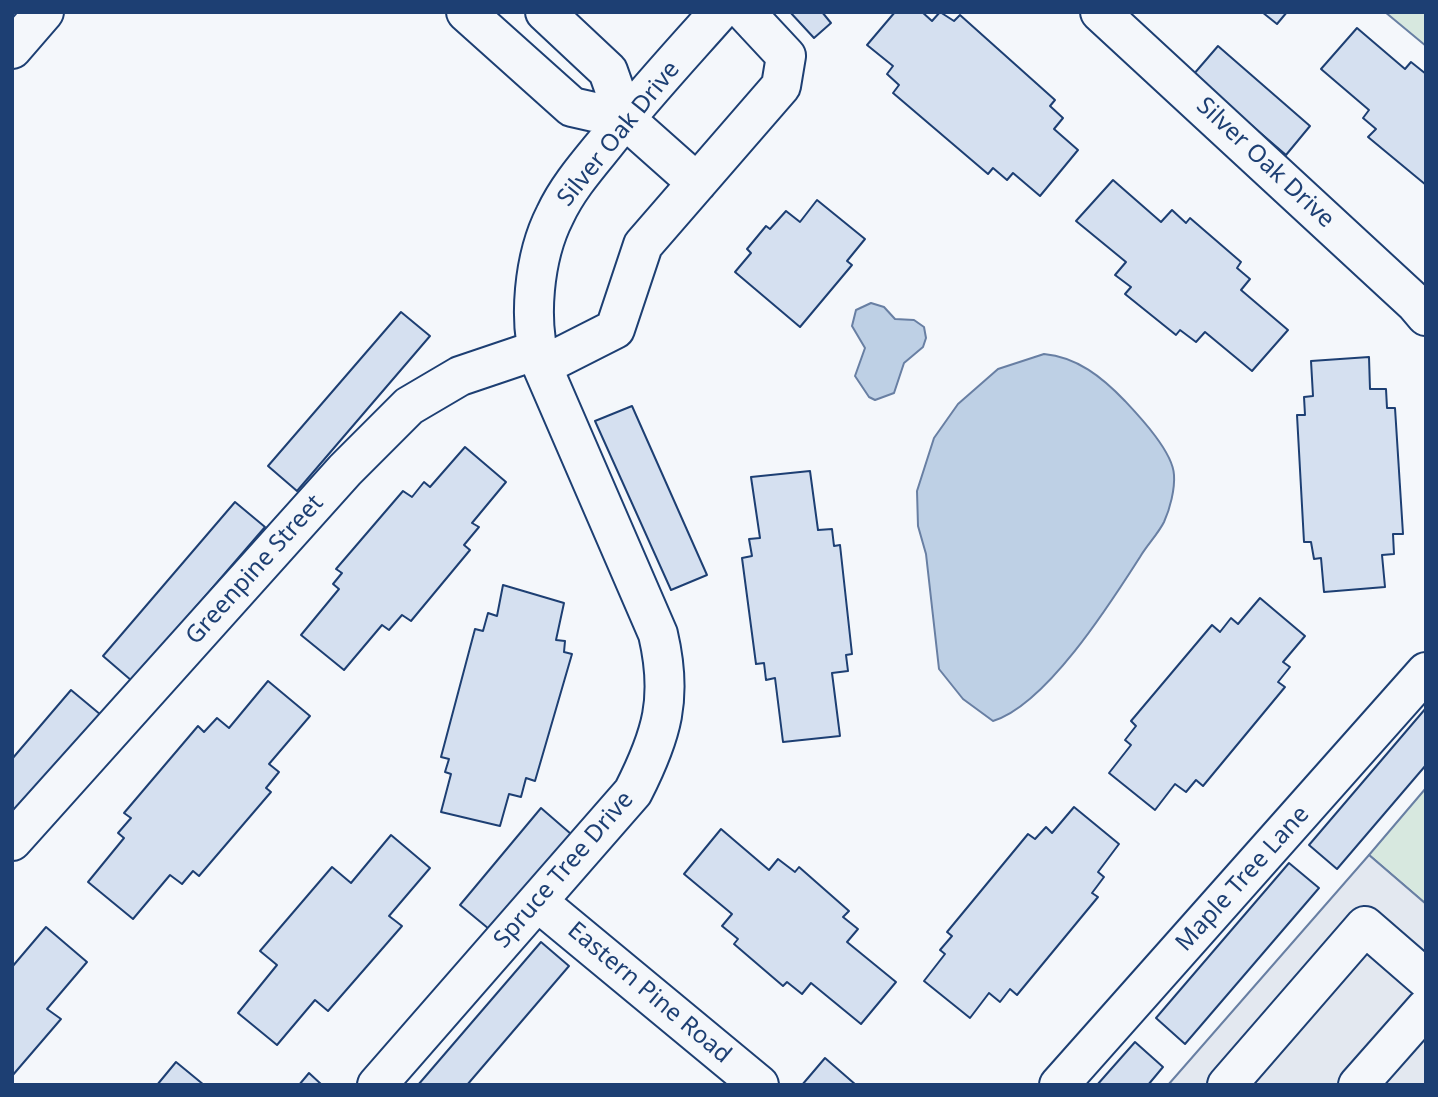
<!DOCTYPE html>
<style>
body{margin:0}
#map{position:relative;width:1438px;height:1097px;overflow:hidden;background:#f4f7fb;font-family:"Noto Sans",sans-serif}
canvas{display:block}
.frame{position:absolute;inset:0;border:14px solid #1d3f73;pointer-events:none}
</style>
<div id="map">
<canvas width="1438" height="1097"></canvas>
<div class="frame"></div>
</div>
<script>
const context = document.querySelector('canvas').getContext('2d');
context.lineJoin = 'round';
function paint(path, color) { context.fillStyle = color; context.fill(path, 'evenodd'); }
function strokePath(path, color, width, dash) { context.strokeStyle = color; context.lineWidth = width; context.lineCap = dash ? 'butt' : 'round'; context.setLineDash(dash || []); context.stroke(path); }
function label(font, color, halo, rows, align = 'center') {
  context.font = font + ' "Noto Sans",sans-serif'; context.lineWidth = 5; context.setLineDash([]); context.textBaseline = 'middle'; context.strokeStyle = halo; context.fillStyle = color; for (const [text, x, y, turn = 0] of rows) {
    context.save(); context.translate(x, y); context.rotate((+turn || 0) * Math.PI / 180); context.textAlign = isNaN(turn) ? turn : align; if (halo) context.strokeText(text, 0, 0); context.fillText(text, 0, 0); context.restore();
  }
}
const green = new Path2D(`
 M1385 12H1426V46Z
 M1426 788V904L1369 855Z`);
paint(green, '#d7e8df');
strokePath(green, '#687fa3', 2);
const parking = new Path2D(`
 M1369 855 1426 904V1085H1168Z`);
paint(parking, '#e3e8f0');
strokePath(parking, '#687fa3', 2);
const water = new Path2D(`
 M871 303 884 307 895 319 914 320 924 327 926 338 923 347 904 363 894 393 875 400 869 397 855 376 865 348 852 326 856 310Z
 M1044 354C1077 357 1102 377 1125 401 1140 417 1173 452 1174 475 1175 489 1170 509 1164 522 1158 534 1147 545 1140 557 1110 604 1046 705 993 721L963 699 939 669 926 554 918 526 917 491 934 438 958 404 998 369Z`);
paint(water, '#bed0e5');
strokePath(water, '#687fa3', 2);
const building = new Path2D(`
 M790 12H822L831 23 814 38Z
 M895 12H922L932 21 940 12 954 21 960 15 1055 100 1050 106 1063 118 1054 129 1078 150 1040 196 1013 173 1007 180 993 168 988 174 893 93 899 85 887 74 893 66 867 45Z
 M1262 12H1287L1277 24Z
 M1357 28 1405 69 1411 62 1426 74V185L1368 137 1376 129 1363 118 1369 110 1321 69Z
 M1218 46 1310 126 1286 155 1193 75Z
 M1113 180 1161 222 1172 210 1186 223 1190 218 1241 262 1237 268 1250 279 1241 290 1288 330 1252 371 1205 332 1196 342 1180 330 1176 335 1125 294 1131 287 1115 275 1126 262 1076 221Z
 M817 200 865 239 847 261 852 265 800 327 735 272 751 253 747 249 766 226 770 229 786 211 800 222Z
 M401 312 430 336 297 491 268 466Z
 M1369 357 1370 389H1386L1387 408H1395L1403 534H1393L1394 554 1382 555 1385 587 1324 592 1321 558 1314 559 1311 542H1304L1297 415H1305L1304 397 1313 396 1311 361Z
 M632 406 707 575 671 590 595 421Z
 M465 447 506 482 472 523 479 527 464 545 470 550 411 621 402 615 389 630 382 625 344 670 301 635 339 589 333 584 342 573 336 569 403 491 412 497 424 482 430 487Z
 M810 471 818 530 832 529 834 546 840 545 852 654 846 655 848 671 832 673 840 736 783 742 775 678 766 680 764 663 756 664 742 558 752 556 749 539 760 538 751 477Z
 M235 502 265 527 132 681 103 656Z
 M503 585 564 603 556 640 565 641 564 652 572 654 535 781 526 778 521 797 509 794 500 826 441 812 451 774 445 772 449 759 441 757 475 629 483 631 488 613 497 616Z
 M1260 598 1305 636 1283 662 1290 667 1278 682 1285 687 1203 786 1196 780 1186 792 1175 784 1155 810 1109 773 1131 745 1125 740 1136 726 1131 721 1212 625 1220 632 1231 618 1238 624Z
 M268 681 310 716 269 764 279 772 266 788 271 792 199 876 193 871 182 884 170 875 133 919 88 882 124 838 118 833 131 818 124 813 198 726 204 732 217 718 229 728Z
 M71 690 101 715 12 818V759Z
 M1426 708V765L1337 869 1309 845Z
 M1074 807 1119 844 1098 872 1104 877 1092 893 1098 897 1017 995 1010 989 1000 1002 989 993 970 1018 924 981 945 954 940 950 952 936 947 932 1028 834 1035 839 1046 827 1052 833Z
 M541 808 571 834 489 929 460 905Z
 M721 829 769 870 778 859 795 872 799 867 849 911 843 917 858 929 847 942 896 982 861 1024 811 983 802 994 787 982 783 986 734 944 738 939 722 926 732 914 684 874Z
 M391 835 430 868 389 916 402 926 328 1011 315 1000 277 1045 238 1013 277 965 260 951 332 867 351 883Z
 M1289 863 1319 888 1185 1044 1156 1018Z
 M46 927 87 962 47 1009 61 1019 12 1076V967Z
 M541 942 569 966 467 1085H418Z
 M1135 1042 1163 1067 1148 1085H1097Z
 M825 1058 856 1085H802Z
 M176 1062 204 1085H157Z
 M309 1073 322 1085H299Z`);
paint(building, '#d5e0f0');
strokePath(building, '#1d3f73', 2);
const minor = new Path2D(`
 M466 12 572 107 625 119
 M545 12 608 71 625 119 697 183
 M1100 12 1415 303 1426 316
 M12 49 44 12
 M542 366 615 329 643 245 781 86 786 56 745 12
 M12 841 345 470 409 406 460 376 537 350
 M538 902 759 1085
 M377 1085 633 792C662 735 673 698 658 634L542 366C527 322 534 256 555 215 567 189 586 167 604 145 640 99 680 56 719 12
 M1059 1085 1426 672
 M1227 1085 1365 926 1426 979
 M1358 1085 1426 1008`);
strokePath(minor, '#1d3f73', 42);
strokePath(minor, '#f4f7fb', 38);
label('24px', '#1d3f73', '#f4f7fb', [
 ["Silver Oak Drive",619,134,-51],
 ["Silver Oak Drive",1265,163,43],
 ["Greenpine Street",255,570,-48],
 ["Spruce Tree Drive",564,870,-49],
 ["Maple Tree Lane",1243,879,-48],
 ["Eastern Pine Road",649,993,40]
]);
</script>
